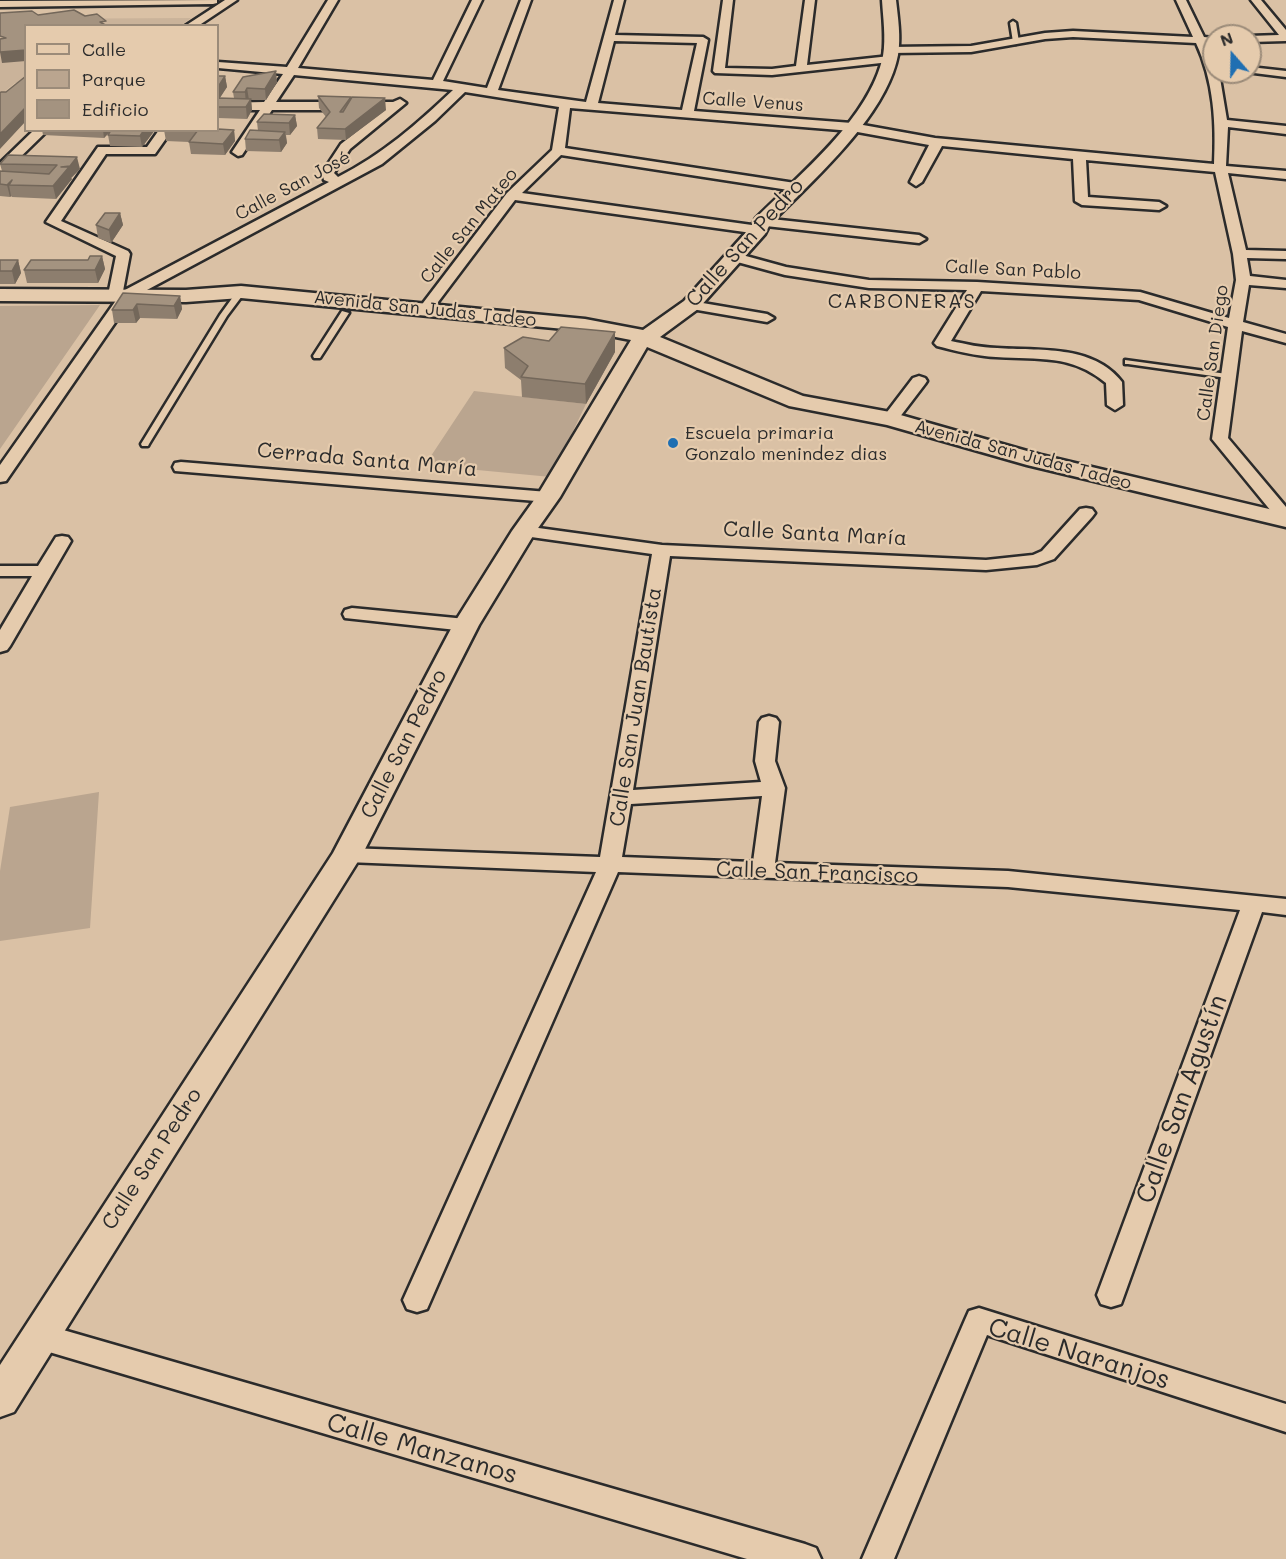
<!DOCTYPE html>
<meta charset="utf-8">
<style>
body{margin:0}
#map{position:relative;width:1286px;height:1559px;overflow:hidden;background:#dac1a5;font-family:Mali,sans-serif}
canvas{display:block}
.legend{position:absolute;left:24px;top:24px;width:195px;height:108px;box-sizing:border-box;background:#e5cbad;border:2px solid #9b8b79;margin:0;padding:8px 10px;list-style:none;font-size:18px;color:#2b2b2b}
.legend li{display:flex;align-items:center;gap:12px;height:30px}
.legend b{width:30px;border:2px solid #9b8b79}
.north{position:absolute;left:1202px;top:24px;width:60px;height:60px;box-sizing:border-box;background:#e5cbad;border:2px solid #9b8b79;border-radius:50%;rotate:340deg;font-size:16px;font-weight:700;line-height:24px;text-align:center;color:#2b2b2b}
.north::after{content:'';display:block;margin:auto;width:21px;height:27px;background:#1f6fb2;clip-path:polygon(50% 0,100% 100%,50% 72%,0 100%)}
</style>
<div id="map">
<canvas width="1286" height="1559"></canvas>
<ul class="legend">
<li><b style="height:8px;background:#e5cbad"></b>Calle</li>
<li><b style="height:16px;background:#baa58f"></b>Parque</li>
<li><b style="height:16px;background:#a49380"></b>Edificio</li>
</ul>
<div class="north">N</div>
</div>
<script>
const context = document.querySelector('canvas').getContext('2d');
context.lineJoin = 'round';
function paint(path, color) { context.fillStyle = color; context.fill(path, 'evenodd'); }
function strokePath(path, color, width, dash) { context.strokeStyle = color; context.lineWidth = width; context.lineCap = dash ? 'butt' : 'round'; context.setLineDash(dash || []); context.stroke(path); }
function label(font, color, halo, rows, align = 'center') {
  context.font = font + ' Mali,sans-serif'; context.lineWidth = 4.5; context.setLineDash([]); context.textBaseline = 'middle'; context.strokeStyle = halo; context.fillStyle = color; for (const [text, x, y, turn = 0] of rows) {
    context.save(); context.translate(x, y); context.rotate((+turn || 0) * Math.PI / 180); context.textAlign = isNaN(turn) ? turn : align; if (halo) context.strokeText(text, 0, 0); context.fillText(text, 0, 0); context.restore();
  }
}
paint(new Path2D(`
 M191 18 180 26H26L25 83H15L0 95V19Z`), '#cab39a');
paint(new Path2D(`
 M100 305 0 449V306Z
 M474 391 586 404 551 477 425 465Z
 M99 792 90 928 0 941V871L10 807Z`), '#baa58f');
const lane = new Path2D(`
 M1013 21 1016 23 1019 42 1016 44 1013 42 1010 23Z
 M238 290 245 292 227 316 149 444 148 446H142L141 444 220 315Z
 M342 311 349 313 320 358H314L313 356Z
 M1125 360 1227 374 1231 376 1227 378 1128 364H1125Z`);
const street = new Path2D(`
 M217 0V3L213 4 0 7V1Z
 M225 0H237L198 26H185Z
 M328 0H338L298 68 433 80 472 0H482L443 81 487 88 521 0H531L498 90 586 102 614 0H624L615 35 703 37 708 40 694 111 852 123 935 138 1214 164C1216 123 1214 82 1196 43L1073 37 1045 39 971 52 890 53 884 50 890 47 971 46 1045 33 1073 31 1193 37 1176 0H1186L1204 37 1214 38V44H1207L1214 58V72H1219L1227 120 1286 126V134L1228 127 1226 166 1286 171V179L1228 173 1246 250 1286 251V259L1247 258 1250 276 1286 280V288L1249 285 1243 322 1286 334V343L1242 331 1228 438 1286 507V523L1280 522 1212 439 1228 327 1139 300 981 291 951 341C966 344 981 348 997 348 1038 351 1093 344 1122 382L1123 405 1115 410 1107 405 1106 383C1071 354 1039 360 996 357 976 356 956 351 937 346L934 343 967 290 869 288 785 275 730 260 728 257 735 253 786 267 869 280 977 282 1140 292 1229 318 1236 280 1233 254 1215 172 1086 160 1088 197 1159 202 1166 206 1159 210 1082 205 1075 201 1073 159 942 146 922 182 916 186 910 182 929 145 852 131 570 108 565 148 795 183 801 187 795 191 561 155 522 193 759 226 766 230 759 234 515 200 432 310 427 311 420 307 507 193 552 150 559 107 465 92 435 121 382 164 132 298 6 481 0 482V465L117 299 110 298 108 295 116 256 46 222 98 147H147L159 130H172L155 154H106L61 221 128 251 130 254 123 291 329 182 324 180 322 173 341 144 384 110H272L242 155 238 156 232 152 260 110H218V103L264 102 283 74 218 68V62L287 67ZM614 41 697 43 682 110 598 103ZM294 75 453 90C417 124 383 154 338 177L334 173 350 149 406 103 400 99 393 102H276Z
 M723 0H733L725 68 772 69 796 66 805 0H815L807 65 890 56 896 59 890 62 772 75 715 73 713 71Z
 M1251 0H1261L1286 30V41L1250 42 1249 36 1279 35Z
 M1250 67 1286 71V77L1246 72H1250Z
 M34 130H48L4 173 0 174V163Z
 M762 218 919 235 926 239 919 243 757 225 755 222Z
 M691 301 767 314 774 318 767 322 686 308 684 305 686 302Z
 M919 376 925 378 927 381 925 384 896 422H884L882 419 884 416 913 378Z
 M181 462 548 492 554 493 557 497 554 501 548 502 175 471 173 467 175 463Z
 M1086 508 1092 509 1095 513 1092 517 1054 559 1037 565 986 570 670 556 633 790 761 782 755 761 759 722 762 718 769 716 776 718 779 722 775 761 785 788 775 863 1008 871 1286 899V915L1262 912 1121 1304 1111 1307 1101 1304 1097 1295 1240 910 1008 887 618 872 427 1309 417 1312 407 1309 403 1300 596 872 347 862 339 860 336 855 339 850 347 848 600 857 652 554 524 536 518 535 515 531 518 527 524 526 662 545 986 560 1033 555 1042 551 1080 509ZM762 796 753 862 622 857 631 804Z
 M62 536 68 537 71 541 10 646 7 650 0 652V630L32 576H0V566H38L56 537Z
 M352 608 466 619 473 621 475 625 473 629 466 631 345 618 343 614 345 610Z
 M979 1308 1286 1404V1432L987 1335 894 1559H862L965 1320 969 1311Z
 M39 1323 805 1544 816 1548 821 1559H747L39 1349 29 1345 25 1336 29 1327Z`);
const secondary = new Path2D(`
 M882 0H896C898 18 901 37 898 55 886 117 813 180 770 224L765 234 698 309 660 337 803 396 890 412 1041 455 1286 513V527L1027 465 887 425 789 406 647 347 560 497 536 531 479 625 362 855 14 1412 0 1417V1365L333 853 453 625 512 531 537 496 631 340 585 331 241 298 186 302 0 301V289L186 290 241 286 585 319 643 330 684 301 750 228 756 218C799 175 870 118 883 56 886 37 883 18 882 0Z`);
strokePath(lane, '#2b2b2b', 5);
strokePath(street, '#2b2b2b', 5);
strokePath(secondary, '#2b2b2b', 5);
paint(lane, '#e5cbad');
paint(street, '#e5cbad');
paint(secondary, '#e5cbad');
paint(new Path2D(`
 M218 76H225L227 87 219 98H234L233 92 243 77 277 82 266 100H251L252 110 247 119 218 118Z
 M318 96 351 97V99L386 110 346 140 318 139 317 128 326 117 319 108Z
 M295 115 297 126 290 135H286L287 143 281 152 246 151 245 139 258 131 257 122Z
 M42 130H155L142 147 110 146 108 135 110 132 104 138 43 135Z
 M164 130H234L235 141 225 155 191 154 189 142 166 141Z
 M8 155 80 169 71 178 72 179 56 199 12 197 11 196 10 197 0 196V171H2L0 164Z
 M120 213 123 225 111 243 98 238 96 225Z
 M102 256 105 269 98 283H27L24 270 88 260Z
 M0 260H18L21 273 15 284H0Z
 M180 296 182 309 177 319 140 318 136 323H114L112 310Z
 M504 348 615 352 586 404 522 397 521 380 505 368Z`), '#8d7e6e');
paint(new Path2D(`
 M26 50V61L2 63 0 52Z
 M276 71 277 82 266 100 265 89Z
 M225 76 227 87 218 101V87Z
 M247 88 249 100 246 104 245 92Z
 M385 98 386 110 346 140 345 129Z
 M251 99 252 110 247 119 246 107Z
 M26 107V121L0 149V134Z
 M295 115 297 126 290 135 289 123Z
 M103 130H111L104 138Z
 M144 130H155L142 147 140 136Z
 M234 130 235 141 225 155 223 144Z
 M285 132 287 143 281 152 279 140Z
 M77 157 80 169 71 178 72 179 56 199 53 186 61 167Z
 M12 180 9 185 11 196 10 197 7 185Z
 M120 213 123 225 111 243 109 230Z
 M102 256 105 269 98 283 95 270Z
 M18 260 21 273 15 284 12 271Z
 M180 296 182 309 177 319 174 306Z
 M137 304 140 318 136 323 133 310Z
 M615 332V352L586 404 585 384Z`), '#73675a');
const building = new Path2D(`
 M74 10 85 16 97 14 106 21 100 22 107 26H26V50L0 52V39L6 38 0 36V13L32 11 38 15Z
 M276 71 265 89 247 88 245 92H233L243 77Z
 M26 76V107L0 134V93L1 92H6Z
 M218 76H225L218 87Z
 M318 96 351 97 340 112H343L352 97 385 98 345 129 317 128 330 112Z
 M218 98 251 99 246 107H218Z
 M264 114 295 115 289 123 257 122Z
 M218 129 234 130 223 144 189 142 198 130H218Z
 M111 130H144L140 136 108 135Z
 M250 130 285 132 279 140 245 139Z
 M8 155 77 157 70 166 61 167H69L53 186 9 185 12 180 7 185 0 184V171L49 174 57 165 0 164Z
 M105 213H120L109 230 96 225Z
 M90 256H102L95 270H24L31 260H88Z
 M0 260H18L12 271H0Z
 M123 293 180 296 174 306 137 304 133 310H112Z
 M561 327 615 332 585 384 521 377 528 366 504 348 523 337 549 341Z`);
paint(building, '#a49380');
strokePath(building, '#73675a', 1.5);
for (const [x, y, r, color] of [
 [673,443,6,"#1f6fb2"]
]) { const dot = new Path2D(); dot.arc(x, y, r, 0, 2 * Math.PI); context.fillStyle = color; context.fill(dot); strokePath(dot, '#e5cbad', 2); }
label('18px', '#2b2b2b', '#e5cbad', [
 ["Calle Venus",753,102,4],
 ["Calle San José",293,186,-28],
 ["Calle San Mateo",469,226,-51],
 ["Calle San Pablo",1013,270,3],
 ["Avenida San Judas Tadeo",425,309,6],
 ["Calle San Diego",1213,353,-82],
 ["Avenida San Judas Tadeo",1023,455,15]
]);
label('18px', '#2b2b2b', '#e5cbad', [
 ["Escuela primaria",685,433],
 ["Gonzalo menindez dias",685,454]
], 'left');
context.letterSpacing = '1.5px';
label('20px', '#2b2b2b', '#e5cbad', [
 ["CARBONERAS",902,302]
]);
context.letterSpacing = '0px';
label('21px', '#2b2b2b', '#e5cbad', [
 ["Calle San Pedro",745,243,-48],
 ["Cerrada Santa María",367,460,5],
 ["Calle Santa María",815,534,3],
 ["Calle San Juan Bautista",636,707,-81],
 ["Calle San Pedro",404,744,-63],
 ["Calle San Francisco",817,873,2],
 ["Calle San Pedro",152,1159,-57]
]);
label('26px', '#2b2b2b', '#e5cbad', [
 ["Calle San Agustín",1182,1099,-70],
 ["Calle Naranjos",1079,1354,17],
 ["Calle Manzanos",422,1449,16]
]);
</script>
